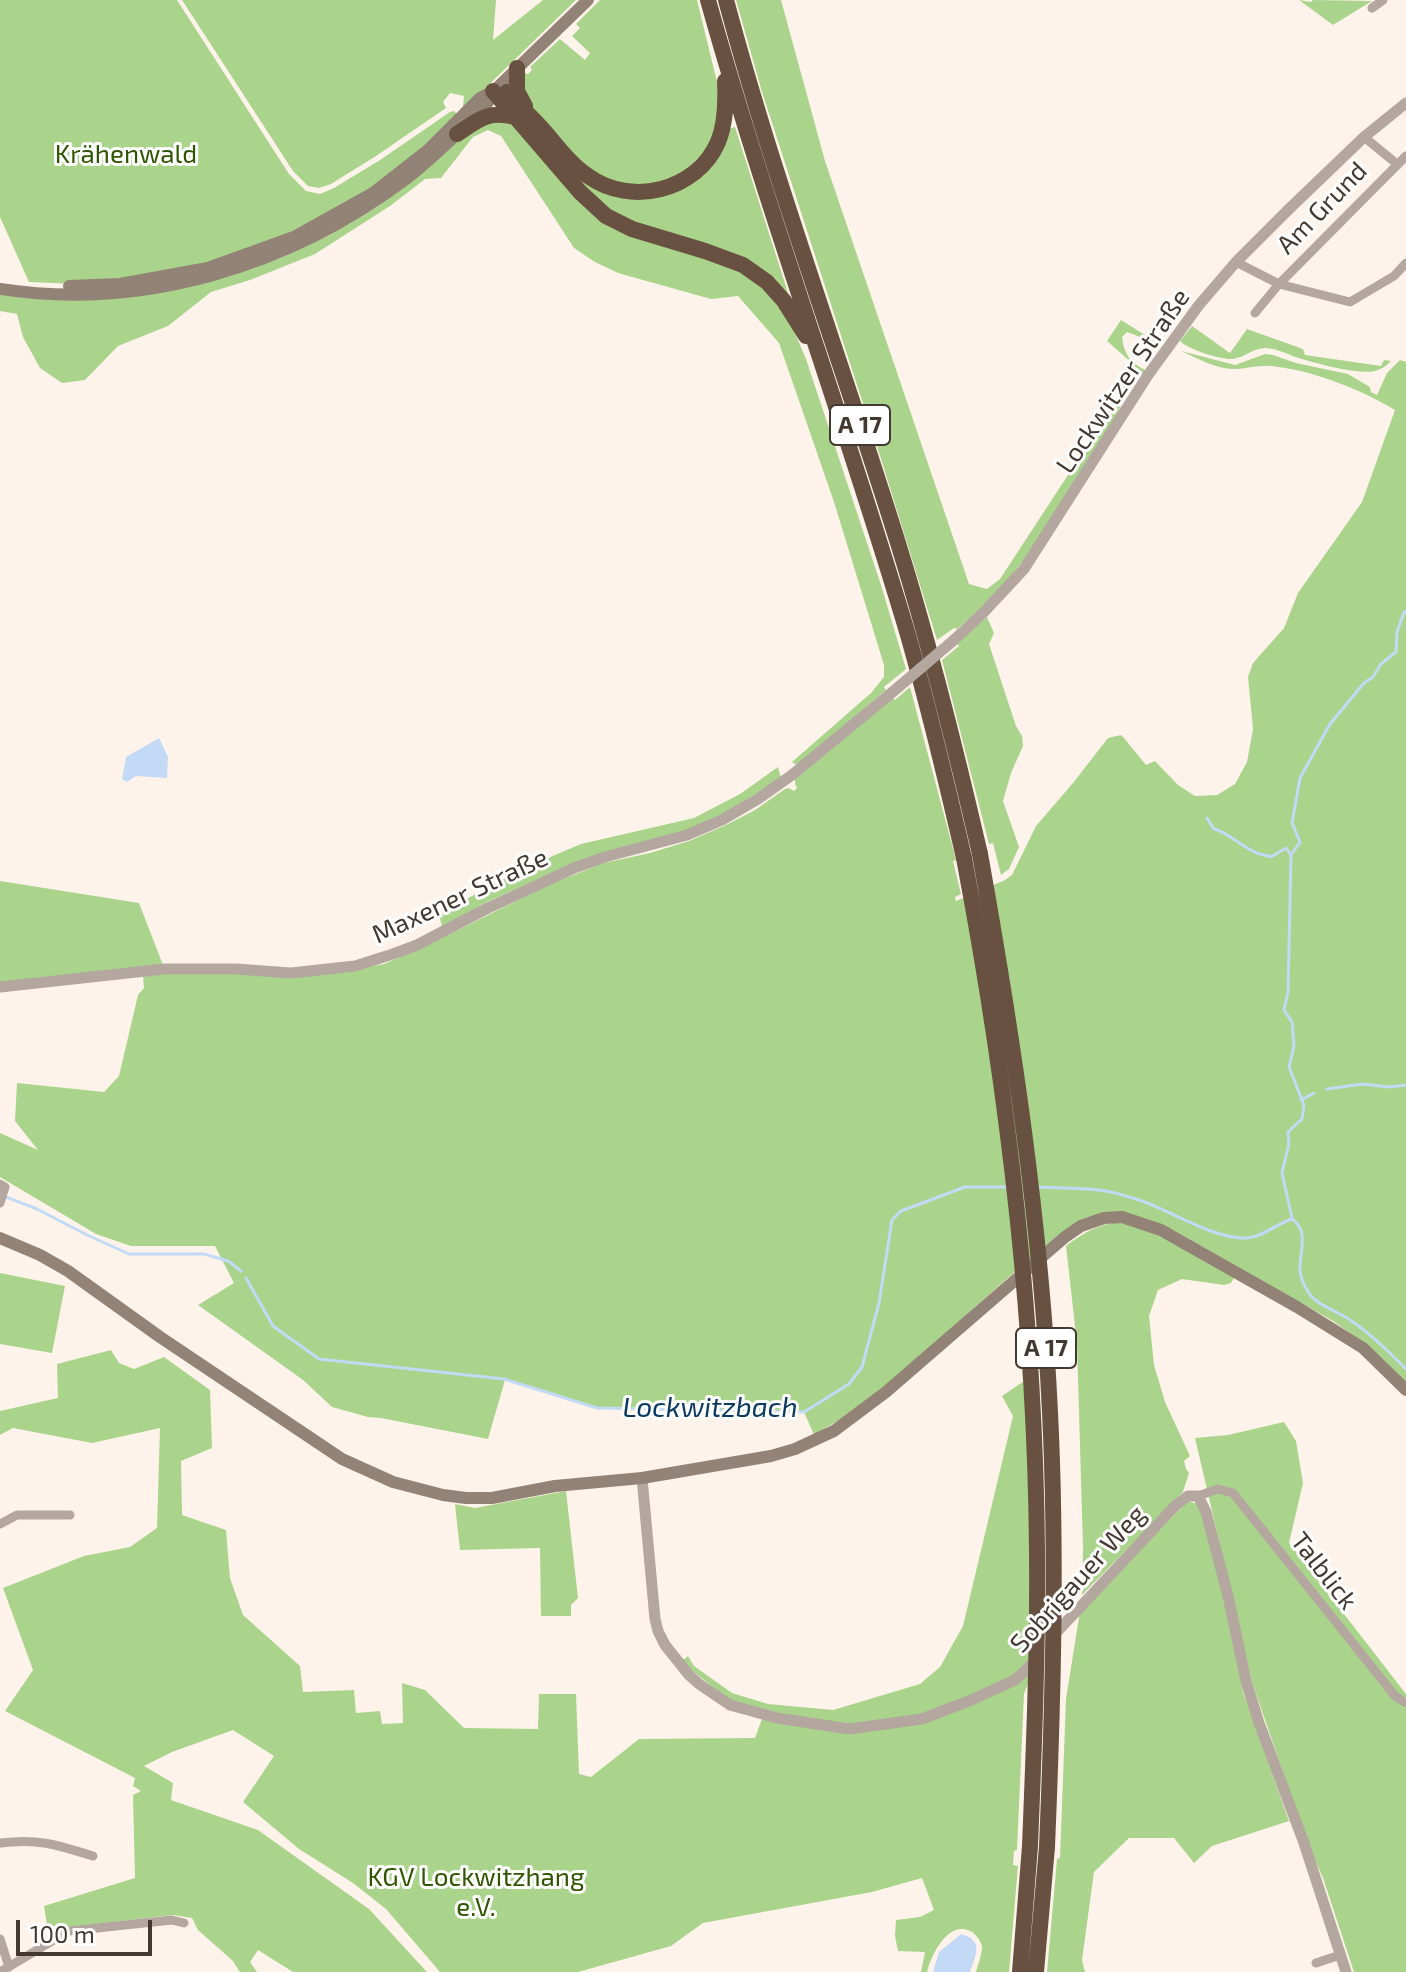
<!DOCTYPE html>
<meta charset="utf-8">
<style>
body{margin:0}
#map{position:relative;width:1406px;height:1972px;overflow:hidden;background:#fef3ea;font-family:"Exo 2",sans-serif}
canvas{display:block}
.scale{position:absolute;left:16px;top:1920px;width:136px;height:36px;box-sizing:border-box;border:4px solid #443931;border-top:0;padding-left:10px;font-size:24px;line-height:28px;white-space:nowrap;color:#443931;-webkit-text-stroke:6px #fff;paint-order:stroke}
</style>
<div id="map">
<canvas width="1406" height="1972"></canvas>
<div class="scale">100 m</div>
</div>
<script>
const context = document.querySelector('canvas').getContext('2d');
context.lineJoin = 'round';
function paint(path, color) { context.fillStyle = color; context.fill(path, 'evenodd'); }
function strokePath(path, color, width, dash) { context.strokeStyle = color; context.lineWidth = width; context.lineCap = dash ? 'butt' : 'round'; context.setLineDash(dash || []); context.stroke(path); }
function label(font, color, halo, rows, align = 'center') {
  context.font = font + ' "Exo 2",sans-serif'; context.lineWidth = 6; context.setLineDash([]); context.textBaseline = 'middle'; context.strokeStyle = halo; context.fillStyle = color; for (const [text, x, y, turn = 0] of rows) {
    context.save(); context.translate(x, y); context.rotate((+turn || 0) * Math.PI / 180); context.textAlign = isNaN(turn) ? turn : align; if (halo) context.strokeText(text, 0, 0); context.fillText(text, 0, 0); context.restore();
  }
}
paint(new Path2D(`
 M0 0H177L289 174 306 191 320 194 334 188 380 160 450 112 454 111 457 114 398 172 308 227 191 270 76 284 29 282 0 217Z
 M182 0H496L493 40 543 0H576L466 107 463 106 464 96 450 93 443 102 446 108 376 156 331 184 319 188 308 186 293 171Z
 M600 0H697L719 90 720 100 713 139 695 165 658 186H623L588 171 536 115 522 93 525 73 528 74 532 70 530 67 560 39 585 60 590 53 572 36 580 28 576 24Z
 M736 0H781L825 161 969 584 987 589 1000 579 1115 403 1119 390 1133 364 1107 341 1121 320 1161 345 1127 332 1122 337C1124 354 1130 362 1145 370L1144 372 1129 388 1117 414 1029 553 1011 576 987 603 957 629 954 628 937 640 882 462 762 92Z
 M1299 0 1311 2 1313 0 1372 1 1333 25Z
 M479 122H512L593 210 752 276 788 317 806 359 881 585 906 669 884 687 886 690 799 764H795L792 762 871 693 884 677V665L834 502 779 343 738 296 711 299 618 273 595 262 574 248 501 136 488 130 473 137 441 178 425 179 390 206 315 254 250 280 211 292 168 326 118 346 85 380 62 383 40 368 23 337 17 314 0 311V295C136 312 267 280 381 204 417 180 445 147 479 122Z
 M735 127 789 296 769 278 648 231 598 203 567 165 658 197 728 129Z
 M1192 326 1230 353 1247 329 1303 349 1305 355 1381 366 1384 360 1391 361C1386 366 1382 369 1375 371 1360 375 1318 364 1302 359 1291 356 1279 349 1267 348 1254 347 1244 358 1232 359 1221 360 1187 349 1180 341Z
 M1181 351 1235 365 1265 354 1273 355 1296 363 1348 374 1370 387 1371 392 1377 395 1387 373 1400 360 1406 362V1383L1366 1344 1333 1321 1173 1230 1105 1213 1018 1269 880 1391 851 1413 814 1435 804 1412 597 1408 505 1380 488 1439 381 1418 368 1417 332 1407 303 1380 198 1305 234 1283 215 1246H131L96 1234 0 1177V1133L38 1150 15 1121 17 1083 104 1092 119 1076 138 995 144 988 143 976 164 973 356 969 384 964 422 948 550 884 604 863 650 853 689 841 726 825 755 810 785 789 789 788 794 791 797 788 795 784V779L892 698 895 700 910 687 956 860 953 861 961 894 955 897 956 901 1005 880 1012 875 1036 826 1073 783 1108 738 1121 735 1124 738 1146 765 1155 761 1178 785 1195 796 1217 795 1235 784 1247 762 1253 729 1248 677 1253 663 1284 628 1298 593 1362 502 1395 410C1360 389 1312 370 1271 366 1259 365 1246 369 1234 369 1216 369 1197 358 1181 351Z
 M987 617 994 633 989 644 1016 726 1022 736 1023 746 1011 773 1003 801 1019 847 1009 869 1001 875 993 843 989 844 942 660 959 646 957 643Z
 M778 767 781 778 722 815 690 829 576 862 487 902 442 927 439 914 522 869 581 844 694 818 740 794Z
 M0 881 139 903 163 965 0 983Z
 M1118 1222 1158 1233 1235 1276 1231 1283 1224 1285 1182 1279 1158 1290 1149 1316 1154 1365 1165 1402 1190 1456 1184 1461 1186 1469 1189 1473 1183 1492 1082 1595 1083 1548 1077 1344 1066 1246C1083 1233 1097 1225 1118 1222Z
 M0 1273 65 1286 52 1353 0 1344Z
 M1029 1277 1036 1354 1040 1620 1037 1653 1015 1677 1016 1684 1035 1665 1024 1694 1017 1850 1014 1851 1013 1865 1018 1866 1009 1972H976C978 1964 982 1955 982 1947 981 1941 977 1936 972 1932 949 1918 931 1955 927 1972H921L925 1952 898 1951 895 1936 896 1920 920 1917 934 1910 922 1878 872 1892 703 1923 671 1946 578 1972H440L386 1909 353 1883 299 1849 243 1802 274 1756 233 1730 172 1752 144 1766 173 1783 171 1800 258 1830 369 1909 427 1972H293L258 1950 250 1962 257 1972H240L233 1961 198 1930 192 1918 173 1915 69 1927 49 1937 44 1906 135 1878 133 1795 141 1791 133 1786 135 1778 5 1711 33 1670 3 1588 84 1556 130 1547 157 1528 160 1428 92 1443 13 1428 0 1435V1411L58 1398 57 1364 111 1350 119 1363 134 1369 164 1357 210 1390 212 1448 181 1461 182 1515 226 1530 230 1578 243 1615 300 1666 303 1692 354 1690 356 1713 380 1711 382 1724 403 1723 402 1683 425 1690 464 1728 538 1729 539 1694H576L579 1774 591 1777 639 1739 755 1738 764 1713 733 1703 685 1665 682 1661 688 1656 694 1666 732 1693 768 1704 833 1710 920 1684 940 1667 963 1626 1013 1416 1002 1396 1033 1375 1018 1284Z
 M1284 1422 1296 1441 1303 1483 1289 1543 1406 1694V1972H1354L1323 1878 1307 1842 1252 1682 1195 1438 1228 1435Z
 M566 1491 578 1598 571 1605V1616H541L540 1548 460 1550 455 1504 475 1508Z
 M1188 1501 1197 1504 1203 1515 1218 1569 1243 1692 1289 1821 1212 1846 1194 1863 1174 1838H1129L1094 1872 1082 1960 1085 1972H1047L1057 1859 1060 1858 1066 1699 1080 1611Z`), '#aad48b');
paint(new Path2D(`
 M159 738 168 757 167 778 136 776 127 782 122 779 126 757Z
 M961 1934C984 1940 976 1955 970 1972H933L939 1952Z`), '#c2daf5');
strokePath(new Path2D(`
 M1207 818 1214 829C1230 833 1241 847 1257 853 1262 855 1267 855 1271 857L1286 848 1291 855
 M1327 1089 1362 1084 1390 1087 1406 1085
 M1301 1100 1314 1093
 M1037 1187C1058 1188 1079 1188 1099 1190 1113 1191 1128 1197 1142 1201 1171 1211 1216 1240 1247 1238 1263 1237 1276 1224 1292 1219 1310 1231 1299 1253 1300 1271 1301 1279 1304 1286 1309 1293 1317 1306 1338 1311 1350 1320 1371 1334 1388 1351 1406 1369
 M6 1197 37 1209 85 1234 129 1254H204L228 1261 241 1271
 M1292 1218 1282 1173 1289 1144 1288 1132 1302 1119 1304 1105 1289 1067 1294 1046 1292 1022 1284 1010 1288 992 1291 855 1300 842 1292 823 1300 778 1330 724 1364 683 1373 677 1381 664 1396 652 1397 632 1404 612 1406 611
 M246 1278 273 1326 319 1359 504 1379 597 1408 804 1412 849 1384 862 1367 879 1303 892 1220 901 1211 965 1187H1010`), '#c2daf5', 3);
strokePath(new Path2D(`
 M1372 8 1383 0
 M1364 137 1397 164
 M1236 262 1279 284 1350 302 1394 276 1406 263
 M1255 313 1279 284 1406 156
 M0 1184 5 1187 0 1203
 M1198 1496 1218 1489 1233 1493 1395 1696 1406 1703
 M0 1524 17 1515H70
 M0 1843C38 1838 58 1845 93 1856
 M0 1939 9 1967
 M1316 1963 1340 1955
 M0 1972 69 1931 172 1920 184 1923`), '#b3a79f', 9);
strokePath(new Path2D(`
 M954 640 983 613 1024 569 1148 375 1199 305 1236 262 1289 209 1364 137 1406 103
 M0 987 164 969H236L291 973 355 966 393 954 417 945 488 908 574 868 605 857 687 835 722 820 758 799 792 775 889 695
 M642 1478 655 1619 658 1631 665 1645 689 1675 699 1684 730 1705 777 1718 849 1729 922 1719 969 1701 1015 1680 1029 1667 1038 1656
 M1053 1636 1175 1506 1188 1496H1198L1206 1512 1228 1596 1246 1681 1259 1723 1304 1843 1346 1972`), '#b3a79f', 11);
strokePath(new Path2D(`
 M69 286 120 284 208 268 294 237 373 193 428 150 480 98 493 91
 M0 289C143 311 291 266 406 179 428 162 449 142 469 122 474 116 481 111 486 105 491 98 494 91 500 85L588 0
 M0 1238 40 1255 68 1271 160 1337 342 1459 393 1482 443 1495 466 1498H492L555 1486 642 1478 771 1456 795 1449 834 1431 886 1392 1065 1237 1081 1226 1104 1218 1122 1217 1161 1230 1297 1307 1363 1348 1406 1390`), '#938276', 12);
strokePath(new Path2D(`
 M708 0C768 214 845 422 908 635 929 709 947 784 964 858
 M726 0C775 184 842 362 898 543 930 646 956 750 980 854
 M517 68V91L525 106
 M493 91 580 192 606 216 632 229 705 251 743 265 767 282 784 301 806 336
 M507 92C519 106 533 118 545 132 558 147 571 165 588 176 631 207 697 191 718 142 726 123 726 101 725 81
 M457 134C478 120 488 110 515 117
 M1020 1972 1030 1846
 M1036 1972 1047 1847`), '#685140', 16);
strokePath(new Path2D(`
 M889 695 954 640`), '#b3a79f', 11);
strokePath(new Path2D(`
 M980 854C1013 1038 1041 1224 1050 1412 1057 1557 1053 1702 1047 1847
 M964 858C1007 1085 1035 1318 1037 1549 1038 1648 1034 1747 1030 1846`), '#685140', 16);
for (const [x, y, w] of [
 [860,425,60],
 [1046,1348,60]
]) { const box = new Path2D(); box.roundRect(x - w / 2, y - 20, w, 40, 6); context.fillStyle = '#fff'; context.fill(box); strokePath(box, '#443931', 2); }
label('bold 24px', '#443931', null, [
 ["A 17",860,425],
 ["A 17",1046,1348]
]);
label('26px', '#2e5500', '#fff', [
 ["Krähenwald",126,154],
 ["KGV Lockwitzhang",476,1877],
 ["e.V.",476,1907]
]);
label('26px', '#443931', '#fff', [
 ["Am Grund",1322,208,-46],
 ["Lockwitzer Straße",1123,381,-56],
 ["Maxener Straße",460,896,-25],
 ["Talblick",1324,1571,52],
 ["Sobrigauer Weg",1078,1579,-48]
]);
label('italic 28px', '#0a3961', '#fff', [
 ["Lockwitzbach",710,1408]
]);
</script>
